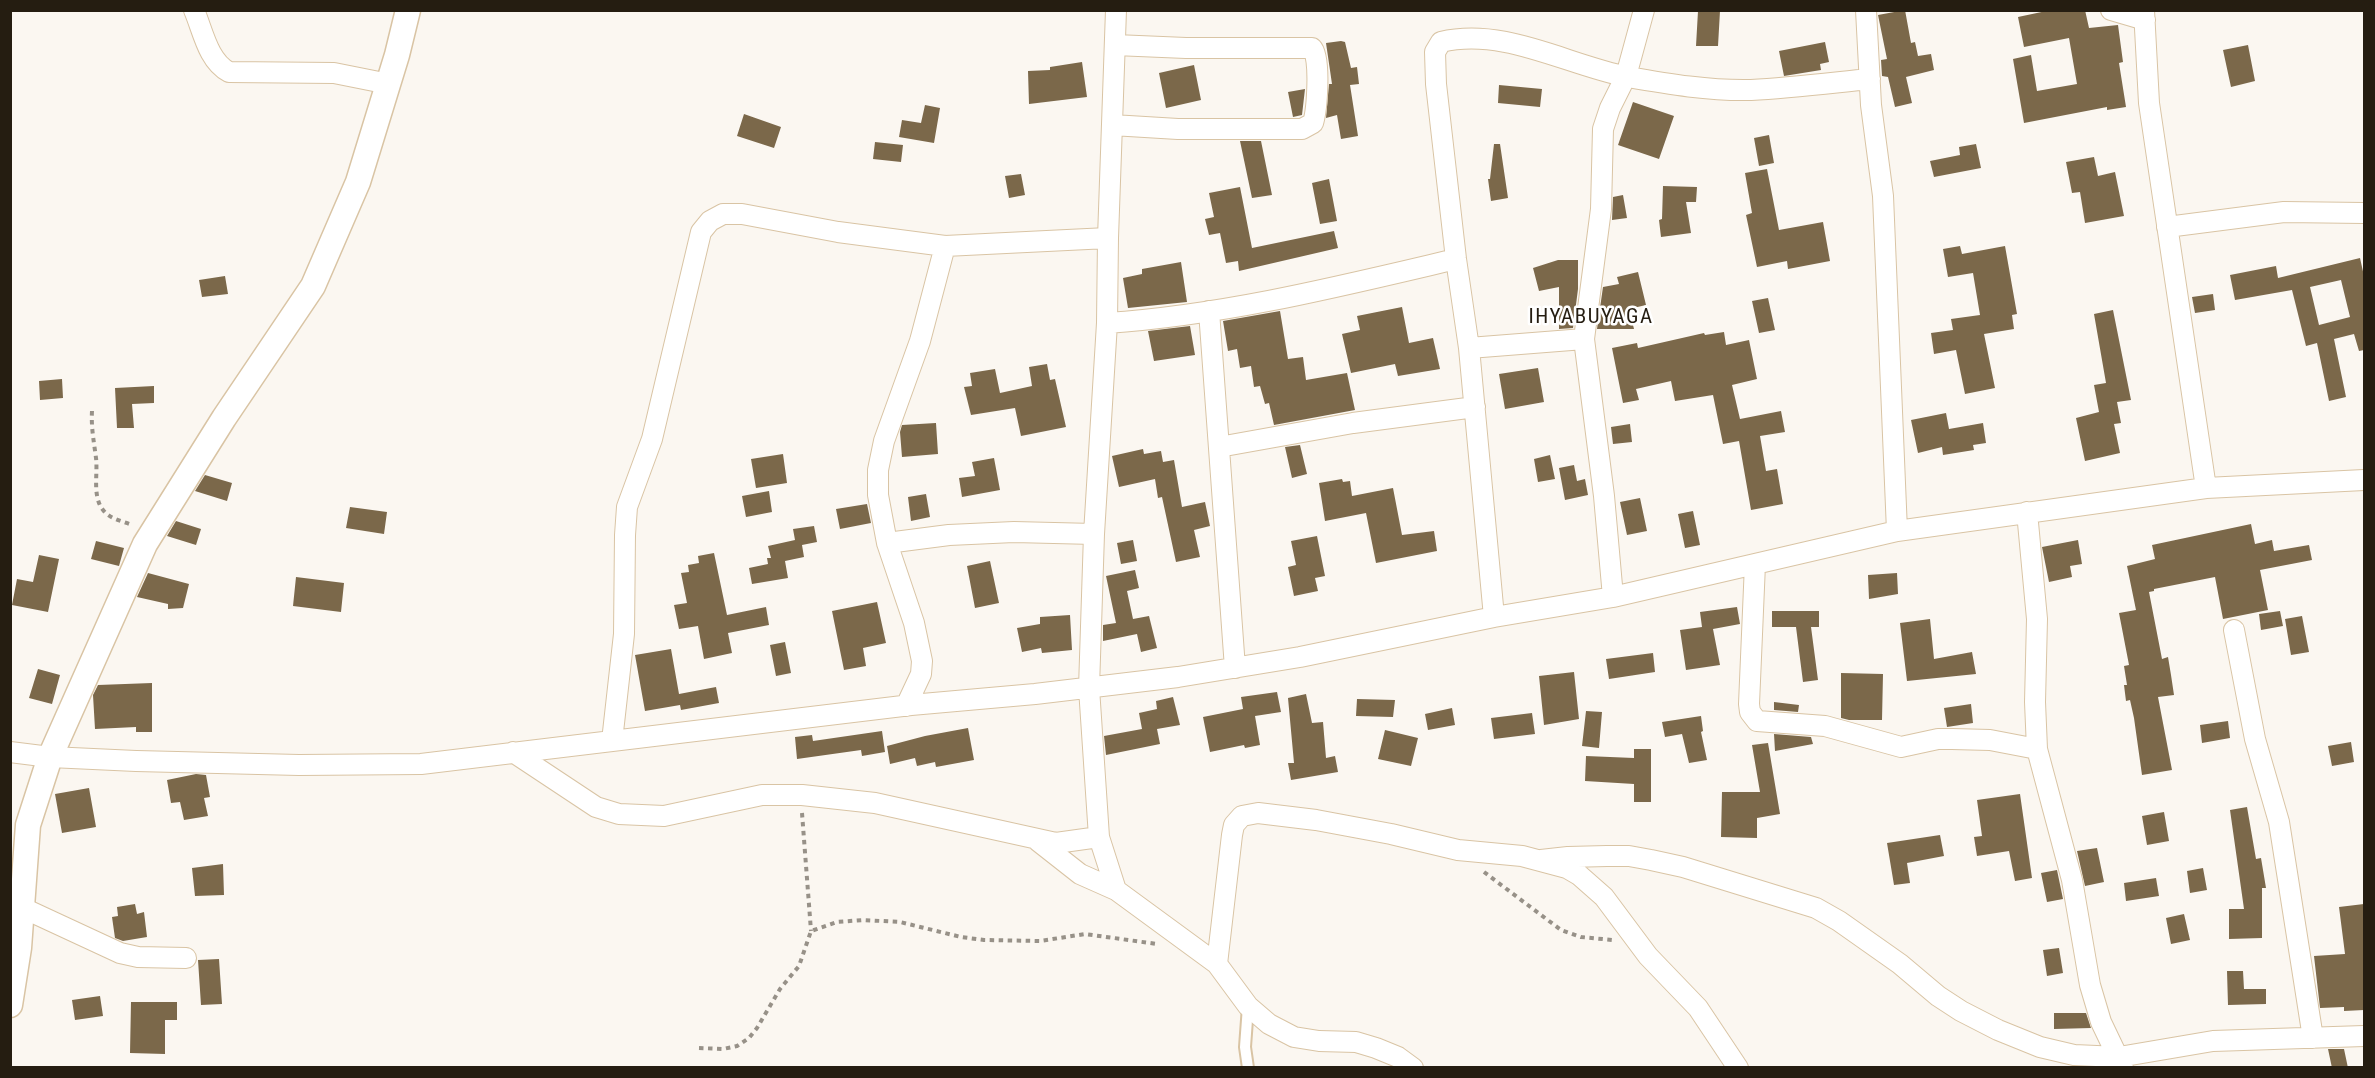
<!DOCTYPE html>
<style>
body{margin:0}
#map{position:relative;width:2375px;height:1078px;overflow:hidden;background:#fbf7f1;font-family:"Roboto Condensed",sans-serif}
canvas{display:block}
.frame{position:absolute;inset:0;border:12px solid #251d11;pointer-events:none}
</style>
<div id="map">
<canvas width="2375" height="1078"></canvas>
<div class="frame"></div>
</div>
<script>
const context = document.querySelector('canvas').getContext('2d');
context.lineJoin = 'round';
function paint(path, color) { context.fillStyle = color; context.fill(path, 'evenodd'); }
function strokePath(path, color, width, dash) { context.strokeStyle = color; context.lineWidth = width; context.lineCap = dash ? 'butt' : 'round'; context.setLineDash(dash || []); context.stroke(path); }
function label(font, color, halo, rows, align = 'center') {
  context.font = font + ' "Roboto Condensed",sans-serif'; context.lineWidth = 5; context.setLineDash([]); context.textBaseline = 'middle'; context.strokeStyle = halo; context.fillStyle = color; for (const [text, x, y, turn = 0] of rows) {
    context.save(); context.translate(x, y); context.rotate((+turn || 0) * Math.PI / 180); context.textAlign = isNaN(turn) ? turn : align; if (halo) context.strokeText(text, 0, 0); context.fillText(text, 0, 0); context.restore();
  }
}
paint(new Path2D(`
 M1905 10 1911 43 1915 42 1918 56 1931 54 1934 70 1906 77 1912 103 1895 107 1888 77 1882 76 1881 60 1887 59 1878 15Z
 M2051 10H2085L2089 28 2118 25 2123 62 2119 63 2126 107 2107 110V107L2024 123 2013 59 2031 55 2037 91 2077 84 2069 38 2024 47 2018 17Z
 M1698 11H1720L1718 46H1696Z
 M1341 41 1345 42 1351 68 1357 67 1359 84 1350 85 1358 136 1341 139 1337 115 1326 118 1329 84H1332L1326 43Z
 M1825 42 1829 62 1820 64 1821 70 1784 76 1779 51Z
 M2248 45 2255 81 2231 87 2223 50Z
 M1082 62 1087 97 1029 104 1028 71 1050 70V67Z
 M1194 65 1201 100 1166 108 1159 73Z
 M1499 85 1542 89 1540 107 1498 103Z
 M1305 89 1302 115 1293 117 1288 92Z
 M1633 102 1674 116 1659 159 1618 145Z
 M925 105 940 108 934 143 899 137 902 120 921 123Z
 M744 114 781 127 774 148 737 136Z
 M1769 135 1774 163 1759 166 1754 138Z
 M1240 141H1261L1272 195 1252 198Z
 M875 142 903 145 901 162 873 159Z
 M1494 144H1500L1508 198 1491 201 1488 179H1490Z
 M1976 144 1981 168 1934 177 1930 161 1960 155 1959 147Z
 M2094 157 2098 176 2115 172 2124 216 2085 223 2080 192 2072 193 2066 162Z
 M1767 169 1779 230 1823 222 1830 261 1788 269 1787 261 1757 267 1746 215 1752 213 1745 173Z
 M1021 174 1025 195 1009 198 1005 176Z
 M1329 179 1337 221 1320 224 1312 183Z
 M1663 186 1697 187 1696 202H1686L1691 233 1661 237 1659 220 1662 219Z
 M1240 187 1252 248 1334 231 1338 248 1239 271 1238 261 1226 263 1220 233 1209 235 1205 219 1214 217 1209 193Z
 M1623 195 1627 218 1612 220 1613 197Z
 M1960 246 1962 254 2005 246 2017 314 2012 315 2014 329 1984 334 1995 388 1965 394 1956 350 1934 354 1931 333 1953 330 1951 319 1980 315 1973 273 1948 277 1943 249Z
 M2360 258 2364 276V350L2359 351 2354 334 2334 339 2346 397 2329 401 2317 343 2306 346 2292 290 2235 300 2230 275 2276 266 2278 278ZM2341 280 2350 317 2319 325 2310 287Z
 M1558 260H1578V289L1573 328 1559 329V287L1539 291 1533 268Z
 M1181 262 1187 302 1128 308 1123 278 1142 274V269Z
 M1638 272 1646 305 1629 309 1634 329H1597L1603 287 1619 284 1617 277Z
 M225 276 228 294 202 297 199 280Z
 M2213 294 2215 310 2195 313 2192 297Z
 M1768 298 1775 330 1759 333 1752 301Z
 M1402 307 1409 343 1433 338 1440 369 1398 376 1395 364 1351 373 1342 334 1360 330 1357 316Z
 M2113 310 2131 400 2117 402 2121 423 2114 424 2120 453 2085 461 2076 418 2099 412 2094 385 2106 383 2094 314Z
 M1280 311 1288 359 1303 357 1306 380 1347 373 1355 410 1274 425 1269 403 1265 404 1260 386 1254 387 1251 366 1240 368 1237 349 1228 351 1223 321Z
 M1190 326 1195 355 1154 361 1148 331Z
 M1724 332 1726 345 1749 340 1757 379 1732 385 1740 419 1781 411 1785 432 1760 436 1766 471 1777 469 1783 504 1751 510 1739 441 1723 444 1713 395 1675 401 1671 381 1636 389 1639 400 1623 403 1612 348 1637 343 1638 348 1704 333 1705 335Z
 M1047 364 1050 380 1055 379 1066 427 1021 436 1015 408 971 415 964 387 972 386 970 373 995 369 1000 393 1032 386 1029 367Z
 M1538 368 1544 402 1505 409 1499 374Z
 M62 379 63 398 40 400 39 381Z
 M154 386V403L132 404 134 428H117L115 388Z
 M1946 413 1949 429 1983 423 1986 443 1973 445 1974 450 1943 455 1942 447 1918 453 1911 420Z
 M936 423 938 454 902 457 900 432 902 425Z
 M1630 424 1632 442 1613 444 1611 427Z
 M1300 445 1307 474 1292 478 1285 447Z
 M1143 449 1144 454 1161 451 1163 462 1174 460 1182 507 1205 502 1210 526 1194 530 1200 557 1176 562 1162 497 1158 498 1155 479 1119 487 1112 456Z
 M783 454 787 483 756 488 751 459Z
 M1550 455 1555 479 1538 482 1534 459Z
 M994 458 1000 490 962 497 959 478 975 476 972 462Z
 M1574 465 1577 481 1585 479 1588 495 1565 500 1559 468Z
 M205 475 232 483 227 501 195 491Z
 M1342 479 1343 482 1350 481 1352 496 1393 488 1402 535 1434 531 1437 551 1376 563 1366 513 1325 521 1319 483Z
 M769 491 772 512 746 517 742 496Z
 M926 494 930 517 911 521 908 497Z
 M1640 498 1647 531 1627 535 1620 502Z
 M867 504 871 523 840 529 836 509Z
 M350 507 387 512 384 534 346 528Z
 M1693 511 1700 545 1685 548 1678 514Z
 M176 521 201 529 196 545 167 536Z
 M2251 524 2255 544 2272 540 2274 551 2309 545 2312 560 2260 570 2268 610 2223 619 2215 577 2154 589V591L2149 592 2162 659 2168 657 2171 675 2174 695 2158 697 2172 770 2142 775 2134 718 2130 700 2126 701 2124 685H2127L2124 666 2129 665 2119 613 2136 610 2127 566 2155 559 2152 545Z
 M814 526 817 542 802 545 804 557 785 561 788 578 752 584 749 568 768 564 767 558H771L768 546 795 540 793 529Z
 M1317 536 1325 576 1315 578 1318 591 1294 596 1288 567 1296 565 1291 541Z
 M1133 540 1137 561 1121 564 1117 543Z
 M2078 540 2082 564 2070 566 2072 577 2049 582 2042 547Z
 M96 541 124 548 119 566 91 559Z
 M714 553 727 615 766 607 769 625 728 633 732 653 704 659 698 626 679 629 674 605 687 603 681 573 689 572 688 565 699 563 698 556Z
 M39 555 59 559 48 612 12 605 17 579 33 582Z
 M990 561 999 603 975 608 967 566Z
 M1135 570 1139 588 1127 591 1133 619 1149 616 1157 648 1141 652 1137 634 1103 641V625L1116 623 1106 576Z
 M148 573 189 584 183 608 168 609V604L137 597Z
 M1897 573 1898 594 1869 599 1868 575Z
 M296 577 344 583 341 612 293 606Z
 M877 602 886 643 863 648 866 666 844 670 832 611Z
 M1737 607 1740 624 1713 629 1720 665 1686 670 1680 630 1702 627 1700 612Z
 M1772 611H1819V627H1811L1818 680 1803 682 1796 627H1772Z
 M2280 611 2283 626 2261 630 2259 614Z
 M1070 615 1072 650 1042 653 1041 648 1022 652 1017 628 1040 624V617Z
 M2302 616 2309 652 2291 655 2285 619Z
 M1930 619 1934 659 1972 652 1976 674 1907 681 1900 623Z
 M785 642 791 673 776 676 770 645Z
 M671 649 679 694 716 687 719 703 681 710 680 705 645 711 635 655Z
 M1653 653 1655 672 1609 679 1606 659Z
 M38 669 60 675 52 704 29 698Z
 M1574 672 1579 719 1544 725 1539 676Z
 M1841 673 1883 674 1882 720H1849L1841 718Z
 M152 683V732H136V727L95 729 93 695 98 685Z
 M1277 692 1281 712 1255 716 1260 745 1245 748 1244 745 1210 752 1203 717 1243 709 1241 697Z
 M1306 694 1312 723 1323 722 1326 758 1335 756 1338 772 1291 780 1288 763H1294L1288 698Z
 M1173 697 1180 725 1157 729 1160 744 1106 755 1104 736 1142 729 1139 713 1157 709 1156 701Z
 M1357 699 1395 700 1393 717 1356 716Z
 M1774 702 1799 705 1798 712 1774 710Z
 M1971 704 1973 723 1947 727 1944 708Z
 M1452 708 1455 725 1428 730 1425 714Z
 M1586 711 1602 712 1599 748 1582 746Z
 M1532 713 1535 734 1494 739 1491 718Z
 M1701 716 1703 731 1701 732 1707 760 1689 763 1682 734 1665 737 1662 722Z
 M2228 721 2230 738 2202 743 2200 725Z
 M968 728 974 760 936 767 935 762 917 766 915 758 890 764 887 746 925 736Z
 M1385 730 1418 738 1411 766 1378 759Z
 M882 731 885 752 862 756 861 750 797 759 795 737 812 735 813 741Z
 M1774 734 1811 737 1813 744 1775 751Z
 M2351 742 2354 762 2332 766 2328 746Z
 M1768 743 1780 814 1757 818V838L1721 837 1722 792H1760L1752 745Z
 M1634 749H1651V802H1634V784L1585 781 1586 756 1634 758Z
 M196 774 206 775 210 797 204 798 208 816 184 820 180 802 171 803 167 780Z
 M89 788 96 827 62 833 55 794Z
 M2020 794 2032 878 2015 881 2009 851 1977 856 1974 837 1982 836 1977 800Z
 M2247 807 2256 859 2261 858 2266 888H2262V938L2229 939V909H2244L2230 810Z
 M2164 812 2169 841 2147 845 2142 816Z
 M1940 835 1944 856 1907 863 1910 883 1894 885 1887 843Z
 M2097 848 2104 882 2085 886 2077 851Z
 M223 864 224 895 195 896 192 868Z
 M2203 868 2207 890 2190 893 2187 871Z
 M2057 870 2063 899 2047 902 2041 873Z
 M2156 878 2159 896 2126 901 2124 883Z
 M135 904 137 914 144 912 147 937 123 941 115 938 112 917 118 916 117 907Z
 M2364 904V1010L2344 1011V1007L2320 1008 2314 956 2345 954 2339 907Z
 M2184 914 2190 940 2171 944 2166 918Z
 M2059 948 2063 973 2047 976 2043 950Z
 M219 959 222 1004 201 1005 198 960Z
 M2227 971H2243L2244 989H2266V1004L2228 1005Z
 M100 996 103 1016 75 1020 72 1000Z
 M131 1002H177V1020H165V1054L130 1053Z
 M2054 1013H2086L2091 1028 2054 1029Z
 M2328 1049H2344L2348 1068H2332Z`), '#7b684a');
const service = new Path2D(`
 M1248 1068 1245 1047 1248 1006`);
const minor = new Path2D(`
 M194 10C203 31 208 61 229 72L334 73 389 84
 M1116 10 1108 238 1107 323 1094 534 1089 688 1099 837 1116 890 1217 964 1248 1006 1269 1024 1294 1037 1319 1041 1356 1042 1376 1048 1398 1057 1413 1068
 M1866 10 1871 105 1883 196 1897 531
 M2111 10 2145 20
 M2144 10 2149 103 2206 488
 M1112 125 1178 129H1302L1313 123C1317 110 1321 57 1312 48H1186L1115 45
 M2167 227 2284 212 2364 213
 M1209 311 1235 668
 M1107 323C1225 315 1341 286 1456 259
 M1469 348 1584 339
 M1219 447 1353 423 1475 407
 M2027 512 2037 619 2035 702 2037 749 2072 880 2090 985 2101 1022 2123 1068
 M887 543 949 535 1014 532 1094 534
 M1755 564 1749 704 1750 712 1757 721 1825 726 1901 747 1938 739H1952L1990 740 2037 749
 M1613 597 1604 496 1584 339 1601 209 1603 129 1610 108 1626 76 1644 10
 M1494 617 1469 348 1456 259 1436 84 1435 52 1441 42C1504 27 1567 65 1628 77 1668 84 1710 91 1751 90 1791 88 1830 83 1870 79
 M2234 630 2255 739 2279 822 2313 1038
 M906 706 921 674 922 661 914 623 887 543 878 495V470L884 441 920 341 945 246
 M612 741 624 634 625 535 627 507 652 439 701 232 710 221 723 214H742L838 232 945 246 1108 238
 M10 752 50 757 136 761 299 765 421 764 911 705 1035 694 1178 677 1300 657 1494 617 1613 597 1897 531 2206 488 2364 480
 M513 752 596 807 619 814 664 816 762 795H802L875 803 1056 843 1099 837
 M1038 841 1080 874 1116 890
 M1541 860 1568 857 1607 856H1629L1651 860 1683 867 1816 908 1839 921 1900 964 1938 996 1961 1011 1998 1030 2040 1047 2074 1055 2119 1057 2213 1041 2364 1036
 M23 908 120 953 138 957 186 958
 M1217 964 1232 835 1234 825 1242 816 1258 813 1316 820 1391 834 1458 850 1522 856 1567 868 1579 875 1604 897 1648 956 1698 1008 1738 1068`);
const tertiary = new Path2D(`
 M10 1005 19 948 28 825 50 757 145 544 224 418 313 286 358 182 397 55 408 10`);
strokePath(service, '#d9c4a4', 14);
strokePath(minor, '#d9c4a4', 22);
strokePath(tertiary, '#d9c4a4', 27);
strokePath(new Path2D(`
 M92 411C91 428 94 442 96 458 98 474 92 496 103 510 110 519 122 521 132 525
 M802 813 811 931
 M1484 872 1561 930 1581 937 1612 940
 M699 1048 723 1049 737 1046 749 1038 757 1028 780 989 799 966 811 931 837 922 863 920 900 922 961 937 984 940 1040 941 1085 934 1157 944`), '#979188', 4, [4.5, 4.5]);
strokePath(service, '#fff', 10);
strokePath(minor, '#fff', 20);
strokePath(tertiary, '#fff', 24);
context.letterSpacing = '1.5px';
label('21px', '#251d11', '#fff', [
 ["IHYABUYAGA",1591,318]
]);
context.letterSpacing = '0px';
</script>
